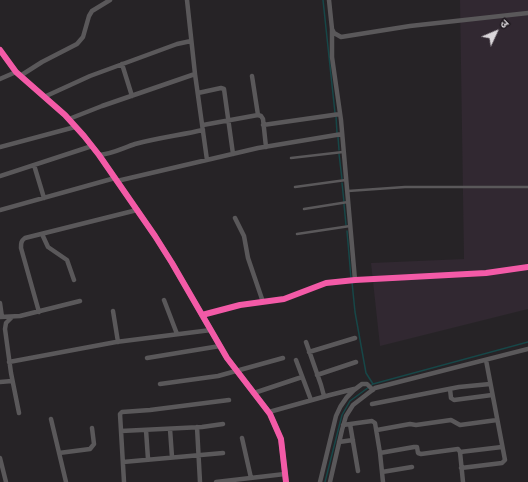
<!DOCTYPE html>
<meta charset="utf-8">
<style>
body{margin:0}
#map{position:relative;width:528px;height:482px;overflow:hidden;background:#262326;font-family:"Space Grotesk","Noto Sans Devanagari",sans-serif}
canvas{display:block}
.north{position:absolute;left:476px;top:12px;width:40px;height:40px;-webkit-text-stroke:3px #1d181d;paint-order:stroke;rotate:46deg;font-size:11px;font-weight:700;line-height:16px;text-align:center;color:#dad6da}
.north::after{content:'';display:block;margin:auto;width:14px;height:18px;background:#dad6da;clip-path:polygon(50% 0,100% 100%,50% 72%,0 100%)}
</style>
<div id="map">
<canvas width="528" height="482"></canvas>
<div class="north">उ</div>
</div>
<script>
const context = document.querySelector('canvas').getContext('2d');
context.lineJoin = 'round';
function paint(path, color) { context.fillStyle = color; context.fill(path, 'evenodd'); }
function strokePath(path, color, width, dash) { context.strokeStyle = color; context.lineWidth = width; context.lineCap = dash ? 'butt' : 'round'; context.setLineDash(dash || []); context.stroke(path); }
paint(new Path2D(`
 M460 0H528V309L380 346 371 263 464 259Z`), '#312831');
strokePath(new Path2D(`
 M323 0 335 113
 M336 116 337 133
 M338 137 339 150
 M339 154 342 179
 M342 183 344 202
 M344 204 346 225
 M347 231 351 278
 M352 282 355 312 366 373 373 384
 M325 482 342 415 350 401 373 384 528 342`), '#174748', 1.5);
strokePath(new Path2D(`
 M291 158 343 152
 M295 187 346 180
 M348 191 405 187H528
 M304 209 348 202
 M297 234 350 226`), '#5a585a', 2.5);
strokePath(new Path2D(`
 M187 0 195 74 207 160
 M329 0 332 29 334 33 341 37 410 26 528 13
 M332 29V57L341 120 355 280
 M122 64 132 96
 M20 76 42 62 77 44 83 37 89 16 92 11 110 0
 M252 76 258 115
 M0 79 16 72
 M198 93 221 88 224 89 233 154
 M44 97 90 76 177 44 191 41
 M69 119 102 106 195 74
 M203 125 258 115 261 116 263 119 266 147
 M263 125 340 114
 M0 147 75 127
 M99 155C112 154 123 148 135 144 157 138 181 135 203 130
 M34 165 44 198
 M0 176 92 146
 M117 181 258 148 342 134
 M0 210 115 178
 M235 218 244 236 248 258 263 302
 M42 234 48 247 67 260 74 280
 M164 300 177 334
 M0 303 2 317
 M113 311 118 342
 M39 312 21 248C21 243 21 241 25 238L137 210
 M202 315 240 305 284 299 326 283 355 280 486 273 528 267
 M0 317 20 316 80 301
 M12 317 6 323 5 329 11 373 19 413
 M306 342 321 385 324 396
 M309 352 355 338
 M147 358 220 346
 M296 360 311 400
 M9 362 116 342 211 330
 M317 375 356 362
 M0 382 12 381
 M160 384 218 376 283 358
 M450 389 451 398 454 400 492 395
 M254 393 302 377
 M372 404 459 387 490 384
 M269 412 330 395 354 389
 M51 419 66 482
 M350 424 358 471
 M343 425 372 421 375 423 380 453 383 482
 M197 427 200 482
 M170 429 172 457
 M146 430 148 459
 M377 430 410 424 416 425 451 420 460 425 497 420
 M121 431 202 427 223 424
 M242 438 251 478
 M339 442 353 440
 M460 452 502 447
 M59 453 90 449 94 444 92 428
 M380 453 414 447H417L418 453 421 454 458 449 460 452 463 482
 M0 458 6 482
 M123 462 223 453
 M461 468 502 463 505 460 486 360
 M382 472 412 467
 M124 482 120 414 122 412 150 410 229 400
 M216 482 285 474
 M320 482 336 416C341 403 351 391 362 384H367L373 390
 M330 482 342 430 346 416 353 405 375 388 528 349`), '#5a585a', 4.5);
strokePath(new Path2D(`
 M0 50 16 72 65 115 84 136 99 155 155 236 172 263 227 358 270 414 281 439 286 482`), '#5a585a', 5.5);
strokePath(new Path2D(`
 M0 50 16 72 65 115 84 136 99 155 155 236 172 263 227 358 270 414 281 439 286 482
 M202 315 240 305 284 299 326 283 355 280 486 273 528 267`), '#f35aa7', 6);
</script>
